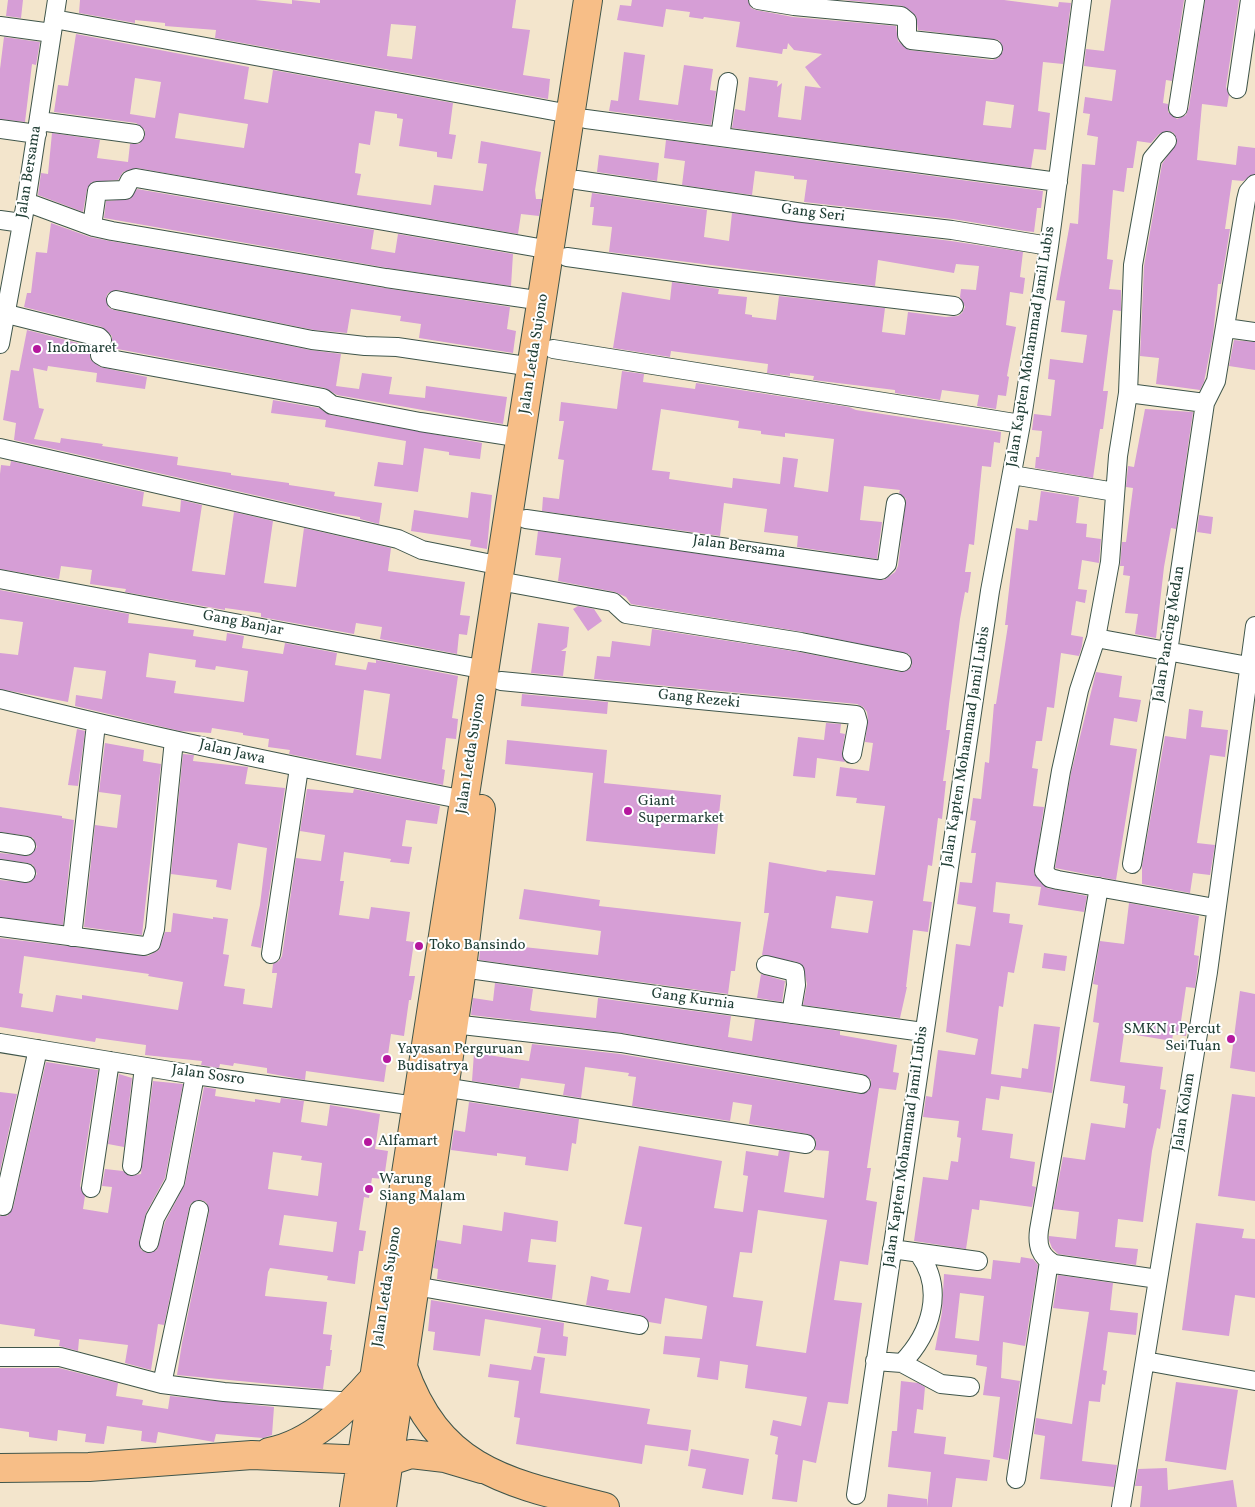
<!DOCTYPE html>
<style>
body{margin:0}
canvas{display:block;background:#f3e5cc}
</style>
<canvas width="1255" height="1507"></canvas>
<script>
const context = document.querySelector('canvas').getContext('2d');
context.lineJoin = 'round';
function paint(path, color) { context.fillStyle = color; context.fill(path, 'evenodd'); }
function strokePath(path, color, width, dash) { context.strokeStyle = color; context.lineWidth = width; context.lineCap = dash ? 'butt' : 'round'; context.setLineDash(dash || []); context.stroke(path); }
function label(font, color, halo, rows, align = 'center') {
  context.font = font + ' Vollkorn,serif'; context.lineWidth = 4; context.setLineDash([]); context.textBaseline = 'middle'; context.strokeStyle = halo; context.fillStyle = color; for (const [text, x, y, turn = 0] of rows) {
    context.save(); context.translate(x, y); context.rotate((+turn || 0) * Math.PI / 180); context.textAlign = isNaN(turn) ? turn : align; if (halo) context.strokeText(text, 0, 0); context.fillText(text, 0, 0); context.restore();
  }
}
paint(new Path2D(`
 M8 0H23L21 18 6 16Z
 M80 0H255L292 4V0L320 3V0H516L512 28 530 30 523 75 550 79 548 99 215 38 216 30 165 26V23L135 20V23L79 13ZM391 24 416 26 412 59 387 56Z
 M632 0H748L751 8 756 10 793 17 896 26 898 41 909 50 992 60 998 58 1003 51 999 40 918 30 916 16 903 6 844 0H1004L1058 7 1059 2 1071 3 1063 64 1043 62 1038 111 1050 113 1046 150 1034 149 1031 168 732 128 735 109 745 111 749 77 778 81 777 87 782 83 778 117 801 120 805 86 821 88 805 67 822 54 794 50 788 43 787 49H783L782 54 736 47 740 22 704 17 703 19 689 17 690 12 666 9 663 27 617 20 620 5 631 6ZM986 101 1014 105 1011 128 983 125Z
 M1111 0H1184L1172 81 1166 80 1163 103 1168 104V112L1177 119 1186 115 1189 107 1205 0H1239L1226 87 1229 95 1227 107 1202 104 1197 160 1236 165 1238 146 1255 148V174L1243 181 1232 180 1225 229H1230L1221 284H1218L1213 336 1204 382 1200 390 1156 384 1159 358 1140 356 1144 266 1162 164 1177 142 1174 133 1168 131 1159 134 1151 143 1137 141 1133 168H1127L1124 192 1113 190 1107 259 1113 260 1109 289 1121 290V311L1113 310 1103 391H1108L1103 429H1100L1093 478 1035 468 1036 457H1039L1042 431 1032 430 1034 414 1051 416 1055 380 1048 379 1050 359 1083 363 1087 335 1061 332 1065 301 1056 300 1070 223 1078 224 1082 164 1095 165 1098 137 1087 135 1090 114 1083 113 1085 97 1112 101 1116 70 1084 66 1086 49 1104 51Z
 M76 34 249 67 244 99 268 103 273 70 453 103 449 134 456 135 452 159 437 157V152L399 146 403 119 397 118V114L375 111 370 145 359 143 355 173 361 174 357 195 431 205 434 185 483 191 487 164 478 163 481 141 541 152 535 190 536 199H542L539 216 521 214 518 234 137 168 123 172 118 180 92 182 87 189 83 212 38 195 41 173 48 174 52 133 100 140 97 158 128 162 130 144H139L145 136V130L136 123 54 112 58 85 68 86ZM135 78 161 82 155 118 130 114ZM179 113 248 124 244 148 175 138Z
 M4 37 40 42 36 65 32 64 25 122 0 119V69Z
 M624 52 645 55 639 100 678 105 684 65 713 69 710 90 716 91 711 125 609 111 611 100 618 101Z
 M666 140 1043 191 1041 208H1037L1034 232 1025 231 953 219 804 202 807 180 794 179V176L755 171 752 195 682 185 685 161 664 158Z
 M599 155 659 163 657 181 597 172Z
 M137 189 374 230 371 249 395 253 398 234 513 254 511 286 388 268 104 218 106 201 130 199Z
 M592 193 707 210 704 237 729 241 732 213 951 241 1023 252 1020 277 1025 278 1023 294 1010 292 1006 325 1016 327 1007 376 1009 377 1006 396 998 395 996 409 977 406 979 395 942 390 940 400 895 393V390L813 380 814 376 790 373V376L767 373 768 364 671 351 670 357 613 348 622 292 670 300 672 282 719 289 718 294 747 297 745 314 752 315V317L776 320 779 296 885 308 882 332 905 335 908 312 946 317 958 316 962 313 965 307 960 297 961 289 976 290 979 266 956 264 954 273 878 260 875 286 609 252 612 227 592 225 594 207H590Z
 M51 223 90 237 110 241 384 288 510 307 507 329 516 331 513 353 419 338 421 324 400 321 401 316 351 309 347 333 314 330 118 290 108 293 106 298 109 308 114 310 310 350 341 354 336 386 359 389 362 373 392 377 389 394 425 398 426 386 507 397 503 424 337 395 325 388 112 348V336L102 327 24 307 27 293H31L36 252 47 253Z
 M27 330 90 346V359L100 367 147 377 145 389 96 382 97 373 48 366 47 371 33 368 39 408 44 409 34 439 60 443 61 438 103 444 102 446 178 457 177 465 231 473V475L289 483V485L335 492 334 496 382 503 379 524 360 519V517L333 513 14 440 16 423 3 420 11 370 19 371Z
 M1234 340 1255 342V370L1229 366Z
 M622 371 644 374 643 382 695 389 696 383 849 407 856 410 1001 432 1000 443 994 442 991 467 982 466 974 545 969 544 965 572H971L968 593 965 592 960 619 949 704 946 730H950L943 781H946L942 819 938 818 932 866 928 865 923 901 932 902 928 932 913 930 906 987H907L900 1018 803 1005 807 984 803 966 797 962 762 955 769 913H764L769 862 826 872 827 870 875 875 885 806 856 803 857 798 836 796 840 767 869 771 873 743 865 742 868 720 867 712 863 707 857 704 594 679 597 656 610 657 612 641 650 646 652 629 799 652 900 672 910 669 912 664 909 654 803 632 631 604 626 597 615 592 558 581 561 558 535 555 538 531 884 580 895 572 898 566 906 499 899 493 900 490 864 486 860 520 882 522 877 559 797 547 798 536 764 532 767 509 724 503 720 536 542 511 543 497 559 499 564 460 558 459 564 421H559L561 402 617 409ZM661 409 739 421 738 428 761 431V434L785 437V433L834 439 828 492 794 487 798 459 783 457 780 484 733 478 732 488 669 479 670 472 652 470ZM836 896 873 901 868 933 831 928Z
 M273 400 319 408 330 415 482 443 480 459 449 455V452L424 448 418 492 374 486 378 462 403 465 406 441 325 427 326 420 271 413Z
 M1145 409 1193 412 1176 529 1171 528 1164 567 1156 638 1135 634 1138 614 1125 613 1130 576 1123 575 1124 566H1120L1122 542H1126L1133 488 1126 487 1128 466 1134 467Z
 M11 461 144 492 142 506 180 512 181 500 202 505 192 571 225 575 234 512 273 521 264 583 296 587 304 528 391 548 388 571 465 582 460 615 470 616 467 635 459 634 457 654 380 639 382 627 356 623 354 634 261 617V613L225 608V610L125 592 126 589 90 584 92 570 61 566 59 579 0 569V474L1 465 10 466Z
 M1041 491 1079 497 1076 523 1087 524 1086 537 1101 539 1099 563 1082 560 1078 589 1087 590 1085 603 1076 601 1071 635 1083 637 1082 646 1079 656 1061 653 1054 708 1047 707 1042 741H1036L1032 768 1038 769 1033 806 1044 807 1034 874 1047 888 1087 896 1084 912 1038 905 1041 887 996 882 993 912 1010 914 1009 923 1023 925 1014 973 1008 972 1003 1007 999 1006 991 1074 1021 1078 1022 1068 1028 1069 1034 1024 1060 1027 1052 1093 1001 1086 999 1100 986 1098 982 1130 1013 1134 1010 1158 1035 1162 1032 1186 1036 1187 1032 1207 980 1200 979 1210 972 1209 966 1249 914 1241 923 1177 948 1180 951 1161 958 1162 961 1138 957 1137 959 1121 923 1117 926 1096 932 1097 938 1050 975 1055 978 1039 946 1032 956 944 970 946 976 907 957 904 960 882 972 883 976 853H971L976 821 970 820 973 798 981 799 985 762 989 763 994 704H996L1008 625H1005L1016 528 1028 530 1029 520 1037 521Z
 M471 492 492 495 487 549 470 546 471 540 411 531 414 510 468 518Z
 M1199 515 1213 517 1211 534 1197 532Z
 M0 590 129 614 128 623 194 630 193 636 226 641 227 633 244 636 242 648 283 654 285 643 337 653 335 665 366 670 368 662 376 663V660L458 676 452 718 458 719 456 739 446 738 442 769 445 770 443 785 289 754 290 750 268 747 269 739 243 735V733L212 728 211 733 180 731 75 706 76 695 102 699 106 671 74 667 68 702 0 689V653L18 655 23 622 0 619ZM149 653 196 660 195 667 215 670 216 666 248 671 244 702 174 693 176 681 146 677ZM364 690 390 694 381 759 356 755Z
 M578 606 594 609 602 621 588 631 573 609Z
 M538 623 569 627 567 647 561 651H566L563 676 531 673Z
 M1096 672 1122 676 1119 697 1141 700 1137 722 1114 718 1110 745 1137 749 1116 880 1055 868 1071 773Z
 M522 694 608 702 607 714 521 706Z
 M1189 709 1203 711 1201 727 1228 730 1225 757 1210 755 1197 843 1215 845 1210 875 1193 873 1190 893 1142 884V866L1165 736 1186 739Z
 M826 723 841 724 840 733 845 734 842 753 845 762 817 758 815 778 793 776 798 737 824 740Z
 M77 729 85 731 78 786 68 785Z
 M507 740 607 750 604 783 721 795 715 854 586 841 593 773 505 764Z
 M105 743 144 750 143 761 161 764 142 935 84 927 95 825 117 828 121 795 99 792Z
 M183 754 194 755 193 761 248 767 245 784 285 788 261 948 251 946 260 905 267 848 238 843 231 890 216 887 217 880 171 874Z
 M307 789 353 793 354 789 440 806 437 824 406 820 402 846 412 847 409 864 390 862 391 859 344 852 340 881H344L339 915 369 919 371 907 410 912 406 941 414 942 409 976H415L411 1000H409L404 1036 391 1034 384 1082 306 1071 305 1080 267 1073V1068L234 1063 233 1066 220 1064 219 1068 201 1065 202 1061 145 1055 146 1045 96 1038 95 1042 0 1027V938L148 956 159 950 165 932H171L173 913 213 919V917L228 919 223 954 229 955 224 986 245 989 243 1004 272 1008 277 973H272L273 964 279 961 282 956 296 858 321 861 325 835 300 831ZM24 956 149 974 148 976 183 982 178 1010 82 995V999L56 995 53 1012 21 1007 23 994 19 993Z
 M0 807 62 816V818L74 820 63 925 0 917V880L29 883 37 874 33 865 28 863 0 859V853L29 856 37 847 33 838 28 836 0 832Z
 M524 889 600 900 599 906 741 922 735 971H731L728 994 479 960 481 940 505 943V945L598 955 601 931 519 919Z
 M1129 903 1199 916 1194 955 1199 956 1195 988 1186 987 1181 1021 1188 1022 1186 1036 1173 1034 1172 1041 1124 1033 1120 1062 1163 1067 1160 1089 1166 1090 1160 1129 1157 1128 1152 1151 1143 1222 1118 1219 1115 1247 1138 1249 1136 1265 1058 1254 1052 1248 1049 1240V1236L1076 1239 1079 1212 1053 1209 1063 1157 1085 1160 1091 1123 1125 1128 1128 1104 1123 1103 1125 1086 1090 1081 1099 1023 1093 1022 1098 985 1093 984 1100 941 1124 944Z
 M1044 953 1067 956 1065 971 1042 968Z
 M761 974 785 981 782 1002 757 998Z
 M495 983 533 989 530 1010 533 1011 596 1018 598 998 731 1016 728 1037 752 1041 755 1019 840 1031V1035L897 1045 893 1072 899 1073 896 1090 879 1088 867 1168H871L866 1200 877 1202 868 1265 840 1261 834 1300 862 1303 848 1404 828 1402 816 1463 803 1460 797 1502 772 1499 778 1455 775 1454 778 1437 770 1435 773 1420 801 1426 807 1397 745 1388 748 1365 720 1361 718 1380 697 1377 700 1358 663 1354 665 1336 702 1339 707 1306 665 1298 661 1324 649 1322 641 1315 586 1305 591 1276 609 1280 607 1290 630 1293 642 1227 624 1224 639 1146 722 1161 714 1208 743 1212 748 1176 743 1175 746 1151 778 1156 779 1150 790 1152 784 1192 824 1198 829 1151 815 1150 816 1140 808 1134 749 1124 752 1105 733 1102 730 1121 632 1106 636 1077 628 1076 629 1073 585 1067 581 1098 563 1095 565 1084 521 1078 519 1088 472 1081 474 1053 529 1061 532 1044 620 1054 859 1094 869 1090 871 1080 863 1074 623 1033 471 1015 473 998 493 1001ZM758 1210 827 1220 806 1353 756 1346 763 1301 733 1297 740 1252 752 1253Z
 M1240 991 1255 994V1072L1230 1068Z
 M46 1062 98 1070 80 1186 85 1196 83 1209 108 1213 112 1187 102 1186 105 1169 123 1171 130 1176 141 1174 153 1081 183 1084 165 1178 146 1213 139 1241 141 1250 147 1253 157 1250 165 1222 185 1184 204 1087 216 1089 215 1096 255 1102V1099L280 1103 281 1098 304 1101 301 1122 327 1126 330 1105 380 1114 375 1149 388 1151 384 1179 372 1178 369 1198 364 1197 359 1230 366 1231 363 1251H359L355 1284 327 1280 328 1276 270 1268 268 1272 265 1296 327 1302 323 1334 332 1335 330 1350H332L330 1366H326L323 1389 177 1375 182 1343 209 1212 206 1202 201 1200 191 1203 189 1208 164 1325 158 1324 151 1370 125 1363 128 1345 79 1339 78 1351 59 1346 60 1340 34 1336 35 1329 0 1324V1216H7L13 1208ZM273 1152 302 1156 301 1160 322 1163 318 1196 268 1189ZM284 1215 337 1222 333 1252 279 1245Z
 M119 1074 132 1078 124 1147 108 1144Z
 M0 1092 17 1094 0 1171Z
 M1232 1094 1255 1097V1201L1218 1196Z
 M469 1102 579 1119 576 1144 572 1143 568 1171 525 1165 526 1157 497 1153V1156L451 1150 454 1130 465 1132Z
 M504 1212 558 1221 556 1242 531 1239 528 1262 556 1265 552 1299 437 1279 438 1269 433 1268 437 1240 461 1244 463 1225 502 1231Z
 M1196 1223 1244 1229 1242 1238 1255 1239V1298L1235 1295 1229 1336 1182 1330Z
 M1021 1257 1033 1259 1038 1265 1025 1346 1003 1342 1001 1378 1020 1381 1008 1460 993 1457 1000 1397 983 1395 987 1367 976 1365 977 1355 935 1350 942 1312 944 1274 991 1279 993 1260 1020 1263ZM960 1293 984 1296 979 1341 955 1338Z
 M1058 1275 1113 1283 1110 1310 1138 1313 1136 1335 1108 1332 1103 1370 1107 1371 1105 1385 1102 1384 1100 1402 1089 1401 1082 1461 1117 1465 1114 1487 1040 1479 1045 1436 1034 1434 1036 1418 1072 1424 1089 1312 1053 1308Z
 M431 1300 564 1323 563 1336 568 1337 566 1356 537 1353 541 1328 485 1319 480 1356 433 1350 435 1332 428 1331Z
 M534 1356 545 1358 540 1393 650 1409 647 1424 691 1430 688 1451 645 1445 642 1464 516 1444 520 1418 514 1417 519 1381 488 1377 490 1364 531 1370Z
 M0 1368H59L118 1383 116 1396 143 1400 142 1405 168 1409 170 1396 274 1407 272 1435 263 1438 216 1434 214 1442 158 1432 156 1443 141 1441 142 1431 107 1426 104 1444 85 1442 86 1434 58 1430 57 1441 29 1437V1432L0 1428Z
 M901 1381 918 1383 925 1387 923 1410 917 1409 914 1433 946 1437 944 1454 990 1460 987 1481 956 1478 952 1507H927L931 1472 888 1467 892 1431H897Z
 M1176 1382 1238 1390 1226 1470 1165 1461Z
 M691 1449 749 1459 743 1495 702 1488 706 1469 688 1466Z
 M1167 1468 1168 1490 1233 1480 1237 1507H1140L1142 1486H1135L1138 1469Z
 M888 1494 927 1499V1507H887Z`), '#d69ed6');
const street = new Path2D(`
 M758 0 794 6 901 16 907 21V35L911 40 993 49
 M54 19 570 114
 M0 26 52 33
 M1237 89 1250 0
 M1178 108 1195 0
 M586 119 1058 182
 M39 121 135 134
 M0 129 37 134
 M720 137 728 82
 M1167 141 1152 159 1133 265 1128 393 1118 456 1110 562 1096 638 1248 666
 M577 180 803 213 952 230 1049 246
 M26 202 94 227 112 231 386 278 543 301
 M0 220 22 223
 M92 226 97 191 125 190 130 180 136 178 551 250
 M567 257 711 277 954 306
 M116 300 312 340 365 346 397 347 533 367
 M7 314 99 337 102 340 100 355 105 358 323 398 332 405 420 422 522 438
 M1226 328 1255 332
 M0 344 26 202 57 0
 M553 349 1021 424
 M1128 393 1205 403
 M0 448 398 539 422 550 502 566
 M1012 475 1115 492
 M526 519 881 570 887 564 896 503
 M0 579 486 670
 M499 581 613 602 626 614 801 642 902 662
 M1096 638 1079 690 1061 771 1044 871 1050 878 1058 880 1215 908
 M501 681 856 715 858 722 852 754
 M0 699C154 738 309 770 465 800
 M0 842 26 846
 M1132 864 1168 652 1205 403 1216 381 1246 200 1248 192 1255 184
 M0 869 26 873
 M1099 887 1039 1230C1037 1246 1040 1256 1054 1264L1158 1279
 M0 927 144 946 151 943 155 929 174 740
 M72 937 96 724
 M271 954 299 768
 M766 965 795 972 796 985 791 1014
 M462 968 923 1032
 M453 1024 621 1043 861 1084
 M0 1043 195 1075 416 1106
 M443 1087 806 1144
 M132 1166 144 1067
 M91 1188 110 1061
 M3 1206 38 1049
 M149 1243 155 1218 175 1182 195 1075
 M892 1249 978 1261
 M415 1286 639 1325
 M0 1357H60L162 1384 224 1392 352 1402
 M875 1361 902 1363 941 1384 970 1387
 M1145 1361 1255 1381
 M902 1363C931 1333 945 1290 919 1254
 M162 1384 199 1210
 M1016 1479 1049 1261
 M856 1495 990 591 1021 424 1049 246 1082 0
 M1121 1507 1208 972 1255 626`);
const highway = new Path2D(`
 M403 1367C439 1471 508 1483 605 1507
 M269 1452C311 1444 347 1409 374 1378
 M0 1468 89 1467 252 1455 390 1461 411 1454 445 1458 482 1469
 M354 1507C431 1004 512 503 588 0
 M382 1507 462 968 481 809`);
strokePath(street, '#3f564b', 20);
strokePath(highway, '#3f564b', 30);
strokePath(street, '#fff', 18);
strokePath(highway, '#f7be87', 28);
for (const [x, y, r, color] of [
 [37,349,5,"#b5179e"],
 [628,811,5,"#b5179e"],
 [419,946,5,"#b5179e"],
 [1231,1039,5,"#b5179e"],
 [387,1059,5,"#b5179e"],
 [368,1142,5,"#b5179e"],
 [369,1189,5,"#b5179e"]
]) { const dot = new Path2D(); dot.arc(x, y, r, 0, 2 * Math.PI); context.fillStyle = color; context.fill(dot); strokePath(dot, '#fff', 2); }
label('15px', '#1f3d34', '#fff', [
 ["Jalan Bersama",30,172,-81],
 ["Gang Seri",813,214,7],
 ["Jalan Kapten Mohammad Jamil Lubis",1032,347,-81],
 ["Jalan Letda Sujono",535,354,-81],
 ["Jalan Bersama",739,548,8],
 ["Gang Banjar",243,624,11],
 ["Jalan Pancing Medan",1170,634,-81],
 ["Gang Rezeki",699,700,6],
 ["Jalan Kapten Mohammad Jamil Lubis",967,747,-81],
 ["Jalan Jawa",232,753,13],
 ["Jalan Letda Sujono",472,754,-81],
 ["Gang Kurnia",693,1000,8],
 ["Jalan Sosro",208,1076,8],
 ["Jalan Kolam",1185,1112,-81],
 ["Jalan Kapten Mohammad Jamil Lubis",907,1147,-82],
 ["Jalan Letda Sujono",388,1287,-81]
]);
label('15px', '#1f3d34', '#fff', [
 ["Indomaret",47,349],
 ["Giant",638,802],
 ["Supermarket",638,819],
 ["Toko Bansindo",429,946],
 ["SMKN 1 Percut",1221,1030,"right"],
 ["Sei Tuan",1221,1047,"right"],
 ["Yayasan Perguruan",397,1050],
 ["Budisatrya",397,1067],
 ["Alfamart",378,1142],
 ["Warung",379,1180],
 ["Siang Malam",379,1197]
], 'left');
</script>
